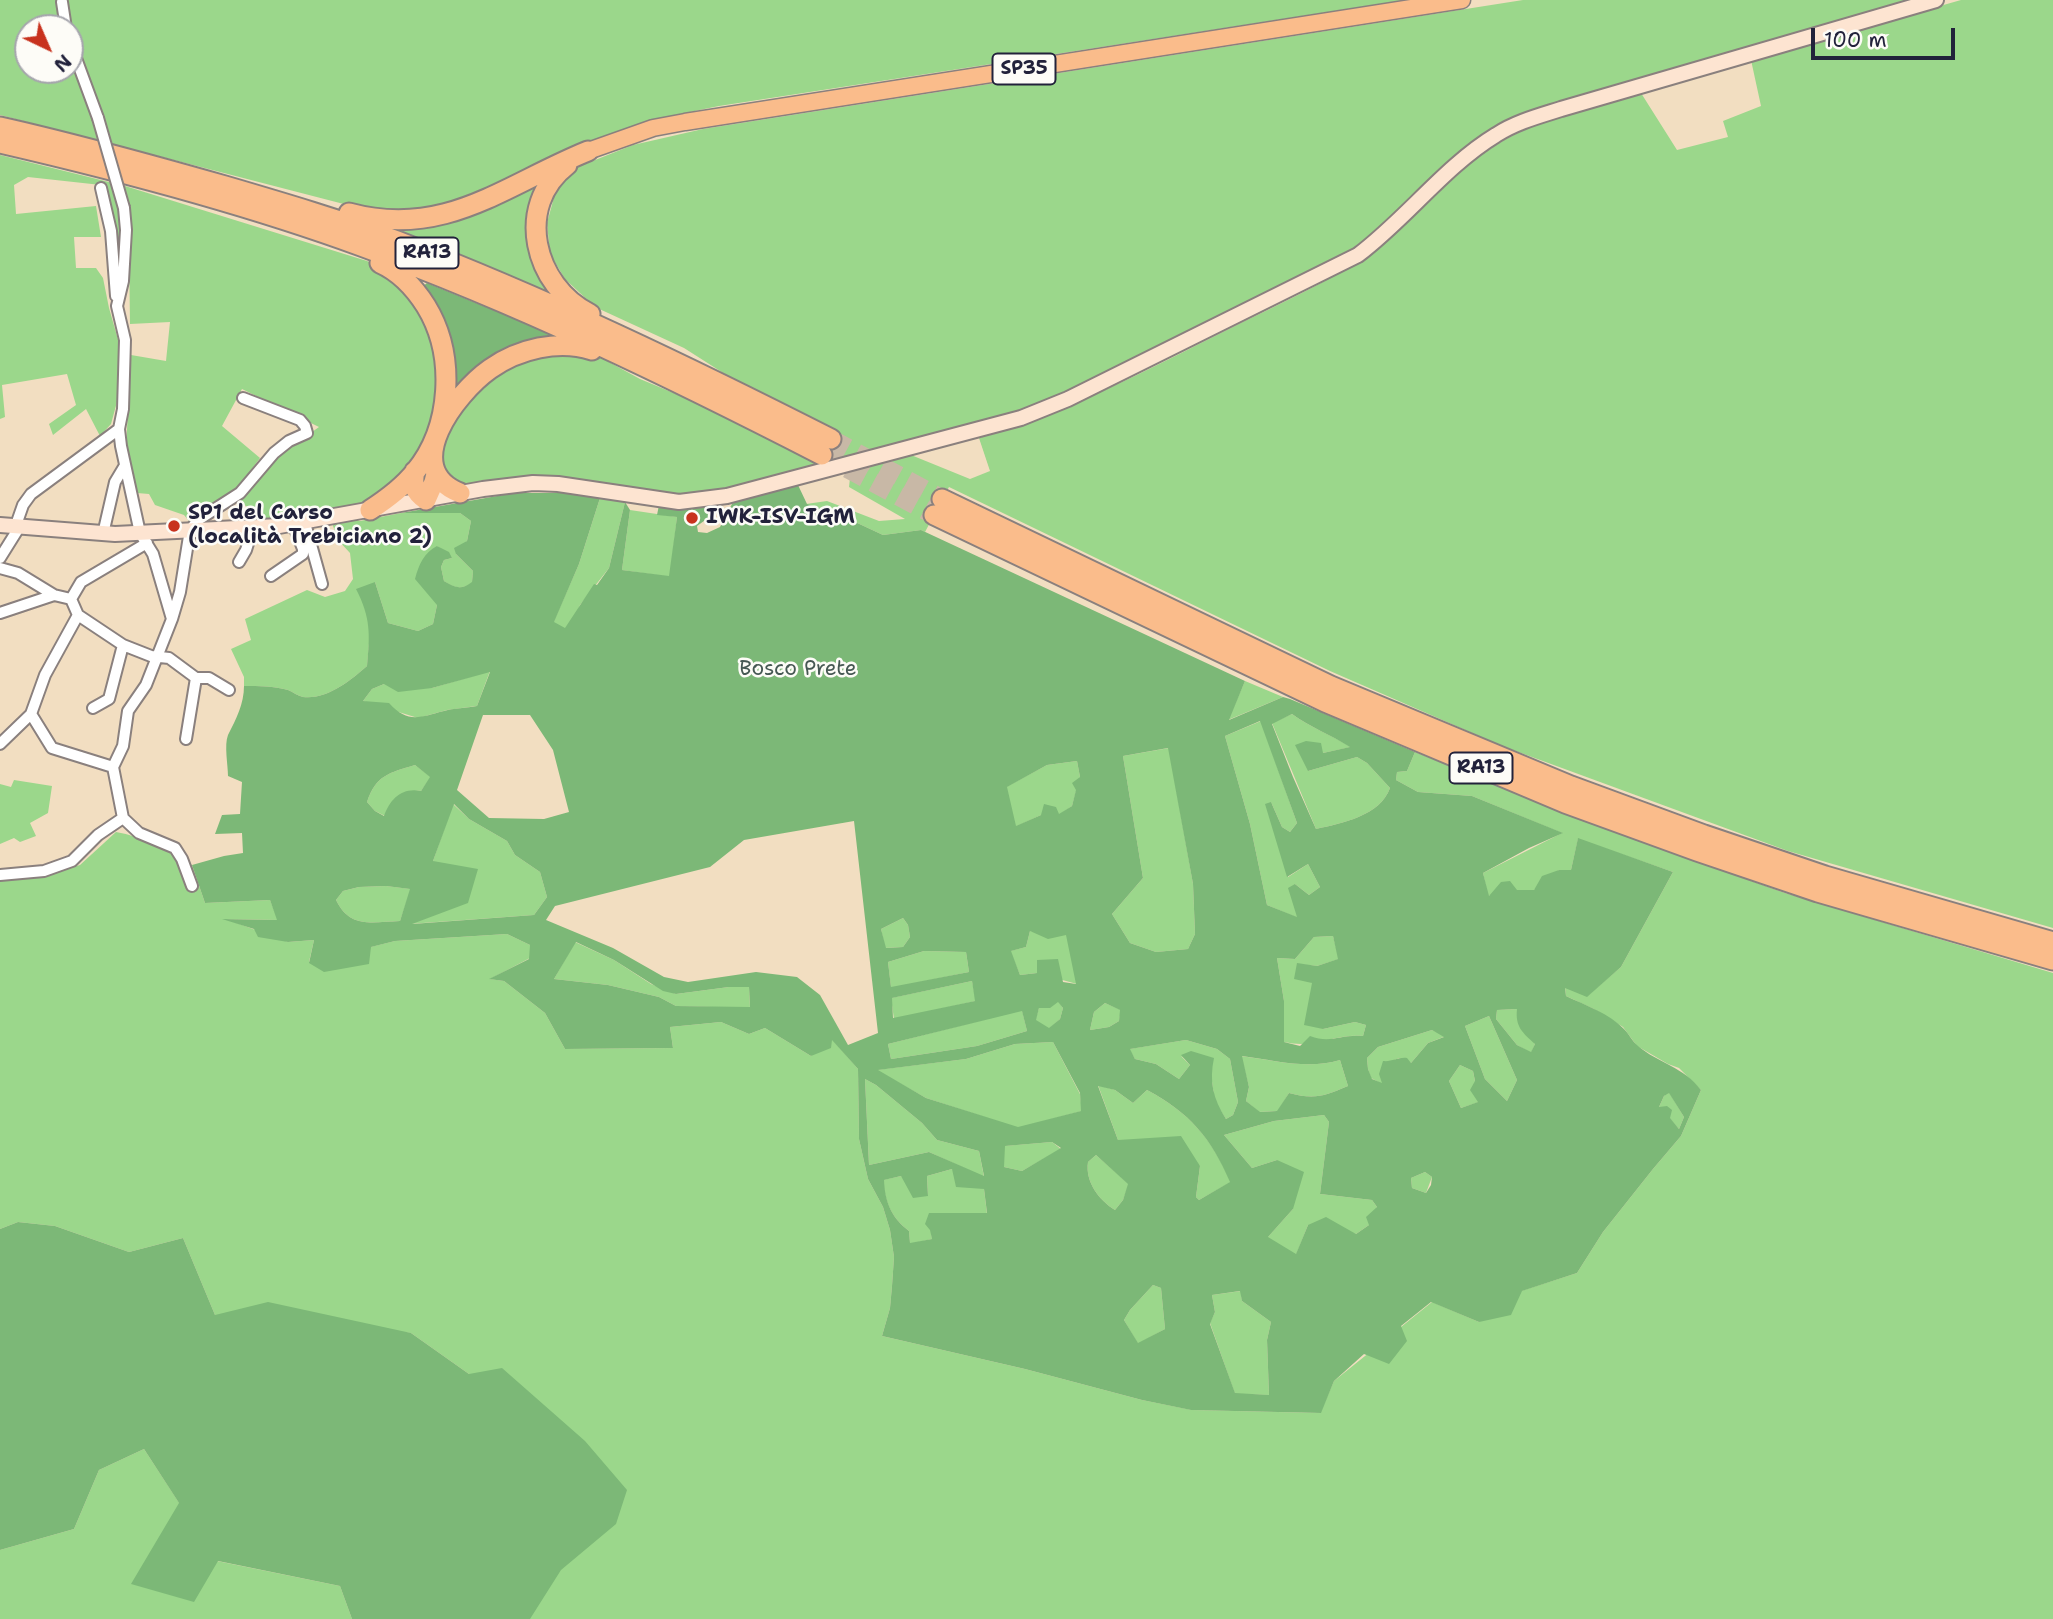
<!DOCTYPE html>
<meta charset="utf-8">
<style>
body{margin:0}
#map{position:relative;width:2053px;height:1619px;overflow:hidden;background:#f2dec1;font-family:"Shantell Sans",sans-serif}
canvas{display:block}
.north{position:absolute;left:14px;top:14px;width:70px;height:70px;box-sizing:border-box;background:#fdfcf7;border:2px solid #a5a5ac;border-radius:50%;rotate:136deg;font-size:19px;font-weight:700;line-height:28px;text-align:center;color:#22223b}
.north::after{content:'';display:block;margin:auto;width:24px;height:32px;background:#c8321e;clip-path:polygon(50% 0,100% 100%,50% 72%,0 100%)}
.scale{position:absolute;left:1811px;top:28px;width:144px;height:32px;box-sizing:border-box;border:4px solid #22223b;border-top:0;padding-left:9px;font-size:21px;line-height:24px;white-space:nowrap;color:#22223b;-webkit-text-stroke:5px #fdfcf7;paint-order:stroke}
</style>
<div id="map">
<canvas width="2053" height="1619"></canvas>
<div class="north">N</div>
<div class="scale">100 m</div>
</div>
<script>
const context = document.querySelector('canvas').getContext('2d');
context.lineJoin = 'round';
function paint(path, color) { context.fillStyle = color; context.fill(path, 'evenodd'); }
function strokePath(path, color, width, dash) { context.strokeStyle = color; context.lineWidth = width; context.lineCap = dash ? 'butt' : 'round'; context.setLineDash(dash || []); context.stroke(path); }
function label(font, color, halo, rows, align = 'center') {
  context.font = font + ' "Shantell Sans",sans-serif'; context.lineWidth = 5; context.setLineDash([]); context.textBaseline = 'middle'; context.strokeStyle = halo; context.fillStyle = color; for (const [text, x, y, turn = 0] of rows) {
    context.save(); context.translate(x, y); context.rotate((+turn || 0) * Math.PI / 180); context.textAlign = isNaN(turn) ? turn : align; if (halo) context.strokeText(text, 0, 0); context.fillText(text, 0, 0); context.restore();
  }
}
paint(new Path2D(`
 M0 0H1406L719 106 675 115 616 133 480 195 427 212 363 209 0 115ZM28 28H70V70H28Z
 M1523 0H1907L1552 104 1514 118 1487 133 1356 248 1077 389 1030 410 765 482 686 497 456 485 439 463 445 433 459 408 501 368 551 352 598 356 640 379 688 399 818 461 835 431 728 376 684 348 595 307 565 279 550 254 547 223 556 190 575 168 633 145 703 129Z
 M1961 0H2053V928L1788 851 1502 746 1330 671 949 487 925 532 921 530 883 535 838 514 806 504 827 501 879 521 905 519 849 487 850 478 857 470 911 455 970 479 990 471 979 438C1066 413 1147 370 1227 330 1276 305 1328 283 1372 252 1406 228 1432 197 1463 170 1515 123 1576 110 1641 93L1677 150 1728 137 1723 121 1761 106 1751 60Z
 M0 155 125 186 367 261 379 267 411 295 437 345 439 401 423 445 408 471 370 503 305 517 250 521V509L239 501 273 460 319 427 242 389 222 426 260 458 240 485 189 521 184 515 155 505 149 494 137 493 126 448 131 355 166 361 170 322 130 324 129 245 131 207 118 209 120 240 118 287C117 265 117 199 101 185L28 177 14 185 16 214 96 206 101 237H74L76 268H96L103 278 109 308 119 343 117 402 111 424 100 436 86 409 53 435 49 424 76 405 67 374 2 385 5 417 0 419Z
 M548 176 530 206 559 297 388 227H428L447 222Z
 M600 498 625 502 609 568 580 605 576 615 565 629 553 623 579 564Z
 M630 510 677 517 670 577 622 570Z
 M401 513H460L471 521 467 541 456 554 473 571 472 583C462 590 454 588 444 581L441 567 444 560 452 558 437 546V605L433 624 418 631 388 623 375 582 366 608 370 632 367 666C351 680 327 700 303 697 298 696 293 692 288 690 274 686 259 686 244 686V677L231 649 251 640 245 619 307 590 325 597 345 591 353 579 350 553 338 540 332 523 355 519 360 521Z
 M490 671 477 706 447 710 418 718 363 701 372 689 384 684 432 688Z
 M1245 681 1283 697 1228 720Z
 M1292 714C1310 727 1331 735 1351 747L1323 753 1308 771 1357 757 1367 763 1390 788C1380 816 1342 823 1316 829L1272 723Z
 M1261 721 1297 823 1290 832 1282 827 1271 802 1288 877 1308 864 1320 887 1309 895 1295 884 1298 918 1267 905 1250 824 1225 736Z
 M1169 748 1193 884 1195 934 1188 949 1156 952 1130 943 1112 914 1143 878 1123 756Z
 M1415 752 1614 832 1785 893 2053 973V1619H480L469 1374 411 1333 215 1315 183 1238 129 1252 55 1226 18 1222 0 1229V879L41 876 80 865 116 832C142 836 169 852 192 865L205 903 270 900 278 920 226 919 288 942 314 940 309 962 395 941 507 934 530 945V958L490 979 504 981 545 1013 565 1049 673 1048 670 1027 721 1022 749 1034 765 1028 811 1056 832 1039 858 1069 859 1139 868 1179 883 1207 890 1230 894 1257 892 1286 890 1308 882 1336 1025 1369 1142 1400 1192 1410 1320 1413 1334 1381 1432 1302 1479 1322 1521 1291 1577 1273 1603 1232 1653 1169 1681 1136 1701 1090 1679 1068 1668 1064 1637 1046 1623 1027 1594 1009 1566 996 1565 987 1587 996 1621 967 1673 872 1578 839 1571 870H1559L1534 890H1517L1488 896 1483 873 1562 833 1472 796 1418 792 1396 780 1397 772 1407 771Z
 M1077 761 1080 777 1072 806 1059 815H1041L1015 827 1006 787 1047 765Z
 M415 765 431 777 421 791C405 788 395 805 385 816L375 811 367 802C376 775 389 773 415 765Z
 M14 780 52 786 48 813 30 823 36 836 20 842 14 838 0 844V784L11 787Z
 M453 804 469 819 507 841 515 855 540 872 547 897 534 915 409 924 468 902 433 861Z
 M386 886 411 889 400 921C372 922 350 929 336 900L343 891 359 887Z
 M903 918 908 925 910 937 903 947 885 948 881 929Z
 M1030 931 1067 935 1077 984 1037 973 1020 975 1010 951 1026 947Z
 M1333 936 1339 959 1317 966 1297 964 1312 983 1323 1029 1355 1022 1366 1025 1363 1036C1333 1034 1315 1049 1284 1042V1001L1277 958 1295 959 1314 937Z
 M575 942 614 960 651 984 676 994 729 987H749L750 1008 676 1006 659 997 608 985 554 979Z
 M924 951 966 952 969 972 891 988 888 962Z
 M972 981 976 1001 894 1019 891 998Z
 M1058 1001 1063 1008 1060 1019 1049 1029 1035 1021 1039 1008Z
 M1105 1003 1121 1010 1119 1021 1109 1027 1090 1030 1094 1012Z
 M1517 1009 1535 1044 1531 1053 1517 1045 1496 1019 1497 1010Z
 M1022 1010 1027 1031 977 1046 891 1059 888 1044Z
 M1489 1016 1517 1080 1507 1101 1485 1079 1465 1026Z
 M1432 1030 1446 1036 1428 1043 1411 1063 1399 1058 1390 1062 1382 1084 1371 1078 1368 1069 1367 1058 1378 1047Z
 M1186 1040 1217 1049 1230 1059 1238 1102 1233 1115 1226 1119 1215 1102 1211 1075 1181 1056 1190 1065 1179 1079 1156 1064 1135 1059 1129 1049Z
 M1053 1042 1080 1094 1082 1111 1018 1128 926 1098 876 1070 966 1059 1015 1044Z
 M1241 1056C1274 1060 1308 1070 1340 1060L1348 1086C1324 1096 1315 1100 1289 1093L1278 1111 1259 1112 1246 1101 1249 1087Z
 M1460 1065 1473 1071 1479 1102 1461 1108 1449 1081Z
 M865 1079 876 1085 922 1123 937 1140 979 1151 984 1177 929 1152 869 1165Z
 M1098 1085 1115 1090 1133 1103 1147 1090C1190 1113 1211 1138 1231 1182L1199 1200 1196 1197 1200 1166 1118 1140Z
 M1669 1092 1684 1117 1679 1129 1659 1107 1664 1096Z
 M1324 1115 1329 1122 1320 1194 1372 1200 1377 1207 1369 1225 1356 1234 1308 1225 1296 1255 1267 1238 1293 1209 1277 1160 1252 1168 1224 1135 1274 1121Z
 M1052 1142 1061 1149 1022 1171 1004 1167V1146Z
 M1096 1155 1129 1184 1123 1200 1115 1210C1099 1200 1085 1182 1088 1162Z
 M952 1169 984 1189 987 1214 929 1213 932 1239 910 1244 909 1231C891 1217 885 1202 883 1180L901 1176 928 1196 927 1176Z
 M1425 1172 1432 1177 1426 1193 1412 1188 1411 1178Z
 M1153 1285 1161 1288 1165 1329 1138 1344 1124 1320 1130 1310Z
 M1241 1291 1242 1301 1271 1322 1267 1340 1269 1395 1235 1394 1210 1323 1215 1312 1212 1295Z
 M144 1449 217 1561 340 1586 352 1619H0V1550L74 1529 99 1470Z`), '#9bd78b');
paint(new Path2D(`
 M427 283 557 336 455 395 422 287Z
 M798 485 807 504 838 514 883 535 921 530 1245 681 1229 720 1283 697 1290 699 1415 752 1407 771 1397 772 1396 780 1418 792 1472 796 1563 833 1529 848 1483 873 1489 896 1501 882 1510 881 1517 890H1534L1542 876 1559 870H1571L1578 838 1673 872 1621 967 1587 997 1565 988 1566 996C1585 1005 1610 1014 1624 1029 1629 1034 1632 1041 1638 1046 1658 1063 1684 1067 1701 1090L1681 1136 1653 1169 1603 1232 1577 1273 1522 1291 1511 1315 1479 1322 1431 1302 1401 1326 1407 1341 1389 1364 1364 1354 1334 1381 1321 1413 1191 1410 1142 1400 1025 1369 882 1336 890 1308 892 1286 894 1257 890 1230 883 1207 868 1179 859 1139 858 1069 832 1040 831 1048 811 1056 765 1028 749 1034 721 1022 670 1027 673 1048 565 1049 545 1013 504 981 489 979 529 959 530 945 507 934 395 941 371 947 369 964 324 972 309 963 314 940 288 942 258 937 254 929 222 919 277 920 270 900 205 903 192 865 224 856 243 853 242 833 215 834 222 815 240 814 242 782 228 776C228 765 224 745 228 735 236 719 244 704 244 686 259 686 274 686 288 690 293 692 298 696 303 697 327 700 351 680 367 666 370 635 371 618 356 589L375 582 388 623 418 631 433 624 437 605 415 579C419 564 424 553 437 546L449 552 452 558 444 560 441 567 444 581C455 588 462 590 472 582L473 571 456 554 454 548 467 541 471 521 460 513H401L514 493H564L600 498 579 564 554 622 565 628 594 584 597 585 609 568 625 502 630 510 622 570 669 576 677 517 657 515 659 505 715 507V513L697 526 698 532 707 533 720 527 732 504 739 500ZM490 672 477 706C466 708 454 708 444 711 420 717 408 724 389 703L363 701 372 689 384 684 398 692 432 688ZM1292 714C1310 727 1331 735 1350 747L1323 753 1321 743 1306 741 1295 745 1308 771 1357 757 1367 763 1390 788C1380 816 1342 823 1316 829L1293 777 1272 724ZM483 715H530L553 750 569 812 544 819 489 818 457 790ZM1260 721 1297 823 1290 832 1282 827 1271 802 1265 804 1287 877 1308 864 1320 887 1309 895 1295 884 1288 888 1297 917 1267 905 1250 824 1225 736ZM1168 748 1193 884 1195 934 1188 949 1156 952 1130 943 1112 914 1143 878 1123 756ZM1077 761 1080 777 1072 783 1076 790 1072 806 1059 814 1056 807 1044 804 1041 815 1016 826 1007 787 1047 765ZM415 765 430 777 421 791C402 787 390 799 384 816L375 811 367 802C376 775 389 773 415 765ZM454 804 469 819 507 841 515 855 540 872 547 897 534 915 412 924 468 903 478 869 433 861ZM854 821 878 1033 848 1045 820 995 797 977 756 972 688 982 664 977 613 948 546 920 555 906 710 867 744 840ZM386 886 410 889 400 921C372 922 350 929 336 900L343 891 359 887ZM903 918 908 925 910 937 903 947 886 948 881 929ZM1030 931 1048 939 1066 935 1076 984 1063 982 1058 959 1037 960V973L1020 975 1011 951 1026 947ZM1333 936 1338 959 1317 966 1297 963 1294 979 1312 983 1304 1025 1323 1029 1355 1022 1366 1025 1363 1036C1340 1034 1331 1044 1310 1036L1300 1046 1284 1042V1001L1277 958 1295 959 1314 937ZM576 942 614 960 663 991 676 994 729 987H749L750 1007 676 1006 659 997 608 985 554 979ZM924 951 966 952 969 972 891 987 888 962ZM972 981 975 1001 893 1018 892 998ZM1058 1002 1063 1008 1060 1019 1049 1028 1036 1020 1039 1008H1050ZM1105 1003 1120 1010 1119 1021 1109 1027 1090 1030 1094 1012ZM1517 1009C1515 1027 1523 1033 1535 1044L1531 1052 1517 1045 1496 1019 1497 1010ZM1022 1011 1027 1031 977 1046 891 1059 888 1044ZM1489 1016 1517 1080 1507 1101 1485 1079 1465 1026ZM1432 1030 1444 1037 1428 1043 1411 1063 1407 1058C1398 1057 1392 1062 1383 1061L1379 1074 1382 1083 1372 1079 1368 1069 1367 1058 1378 1047ZM1186 1040 1217 1049 1230 1059 1238 1102 1233 1115 1226 1119C1213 1099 1209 1081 1214 1058L1191 1051 1181 1055 1190 1065 1179 1079 1156 1064 1135 1059 1130 1049ZM1053 1042 1080 1093 1081 1111 1018 1127 926 1098 878 1070 966 1059 1015 1044ZM1242 1056C1274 1060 1308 1070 1340 1060L1348 1086C1324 1096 1315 1100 1289 1093L1277 1111 1260 1112 1246 1101 1249 1087ZM1460 1065 1473 1071 1475 1081 1470 1090 1478 1102 1461 1108 1449 1081ZM865 1079 876 1085 922 1123 937 1140 979 1151 984 1176 929 1152 869 1165ZM1098 1086 1115 1090 1133 1103 1147 1090C1190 1113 1211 1138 1230 1182L1199 1200 1196 1197 1200 1166 1181 1136 1118 1140ZM1669 1093 1684 1117 1679 1129 1670 1118 1672 1110 1667 1106 1659 1107 1664 1096ZM1324 1115 1329 1122 1320 1194 1372 1200 1377 1207 1366 1217 1369 1225 1356 1234 1326 1217 1308 1225 1296 1254 1268 1237 1293 1209 1304 1172 1277 1160 1252 1168 1224 1135 1274 1121ZM1052 1142 1061 1148 1022 1171 1004 1167 1005 1146ZM1096 1155 1128 1184 1123 1200 1115 1210C1099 1200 1085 1182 1088 1162ZM952 1169 956 1187 984 1189 987 1213H929L925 1224 930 1230 932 1239 910 1243 909 1231C891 1217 885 1202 884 1180L901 1176 913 1198 928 1196 927 1176ZM1425 1172 1432 1177 1431 1185 1426 1193 1412 1188 1411 1178ZM1153 1285 1161 1288 1165 1329 1138 1343 1124 1320 1130 1310ZM1240 1291 1242 1301 1271 1322 1267 1340 1269 1395 1235 1393 1210 1324 1215 1312 1212 1295Z
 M18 1222 55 1226 129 1252 183 1238 215 1315 268 1302 411 1333 469 1374 502 1368 585 1441 627 1490 616 1524 561 1570 530 1619H352L340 1586 218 1561 194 1602 131 1584 179 1503 144 1449 99 1470 74 1529 0 1550V1229Z`), '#7cb877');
strokePath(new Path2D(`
 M831 439 942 499
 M822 455 934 515`), '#c8b8a6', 19, [19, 10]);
const minor = new Path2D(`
 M62 2 66 28
 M70 42 98 118
 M101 188 111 231 116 296
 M124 208 126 230 123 281 117 306 125 340 123 409 119 429 121 446 140 533 153 554 172 619 146 685 128 711 123 746 113 767 123 818 139 833 175 848 182 859 192 886
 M305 523 322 584
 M16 525 23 505 31 494 119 429
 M103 534 115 482 124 467
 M0 558 20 526
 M239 562 246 550 253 528
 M0 568 18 573 54 595 71 599 78 615 45 675 31 714 52 748 113 767
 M271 576 303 554V549L293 524
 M71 599 81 582 147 543
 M0 613 54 595
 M78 615 123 645 151 656 169 658 196 678H209L229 690
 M172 619 180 592 190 530 198 520 240 493 274 453 289 441 307 433 305 426 300 420 243 398
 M93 708 109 699 123 645
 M186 739 196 678
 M0 744 31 714
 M0 875 44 871 72 861 98 835 123 818`);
const secondary = new Path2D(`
 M0 525 115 534 279 526 483 489 533 483 558 484 679 502 727 496 1021 418 1068 399 1358 255C1406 219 1445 166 1496 135 1516 122 1539 116 1561 109L1936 0`);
const primary = new Path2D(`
 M588 151 653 128 685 122 1462 0`);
const motorway = new Path2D(`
 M0 127C76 144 151 165 225 186 283 203 341 220 397 241 546 298 689 367 831 439
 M0 143C121 171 243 203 361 246 520 304 672 378 822 455
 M567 165C514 206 534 286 590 314
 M349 213C445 239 504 185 588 151
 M415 471C412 484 414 492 426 500L434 482 436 474
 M460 493C398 468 456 393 490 369 518 349 559 339 592 350
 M942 499 1331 686 1571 786 1704 835 1825 876 2053 942
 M370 510C387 499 403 487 415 472 452 427 456 355 426 306 414 287 400 272 380 263
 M934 515 1325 702 1565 803 1697 851 1818 892 2053 960`);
strokePath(minor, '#8a807e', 14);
strokePath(secondary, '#8a807e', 18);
strokePath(primary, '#8a807e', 19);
strokePath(motorway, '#8a807e', 23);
strokePath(minor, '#fff', 10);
strokePath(secondary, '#fde4d1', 14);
strokePath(primary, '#fabc8b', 16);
strokePath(motorway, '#fabc8b', 19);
const minorBridge = new Path2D(`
 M98 118 124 208`);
strokePath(minorBridge, '#8a807e', 14, []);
strokePath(minorBridge, '#fff', 10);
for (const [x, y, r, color] of [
 [692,518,7,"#c8321e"],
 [174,526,7,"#c8321e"]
]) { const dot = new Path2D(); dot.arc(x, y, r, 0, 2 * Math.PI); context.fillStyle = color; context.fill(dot); strokePath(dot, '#fdfcf7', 2.5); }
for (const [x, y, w] of [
 [1024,69,63],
 [427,253,63],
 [1481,768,63]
]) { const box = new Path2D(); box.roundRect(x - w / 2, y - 15.5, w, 31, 5); context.fillStyle = '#fdfcf7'; context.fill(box); strokePath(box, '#22223b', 2); }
label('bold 19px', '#22223b', null, [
 ["SP35",1024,69],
 ["RA13",427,253],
 ["RA13",1481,768]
]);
label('bold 21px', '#22223b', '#fdfcf7', [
 ["SP1 del Carso",188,514],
 ["(località Trebiciano 2)",188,538],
 ["IWK-ISV-IGM",706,518]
], 'left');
label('21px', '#465853', '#fdfcf7', [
 ["Bosco Prete",798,670]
]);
</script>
